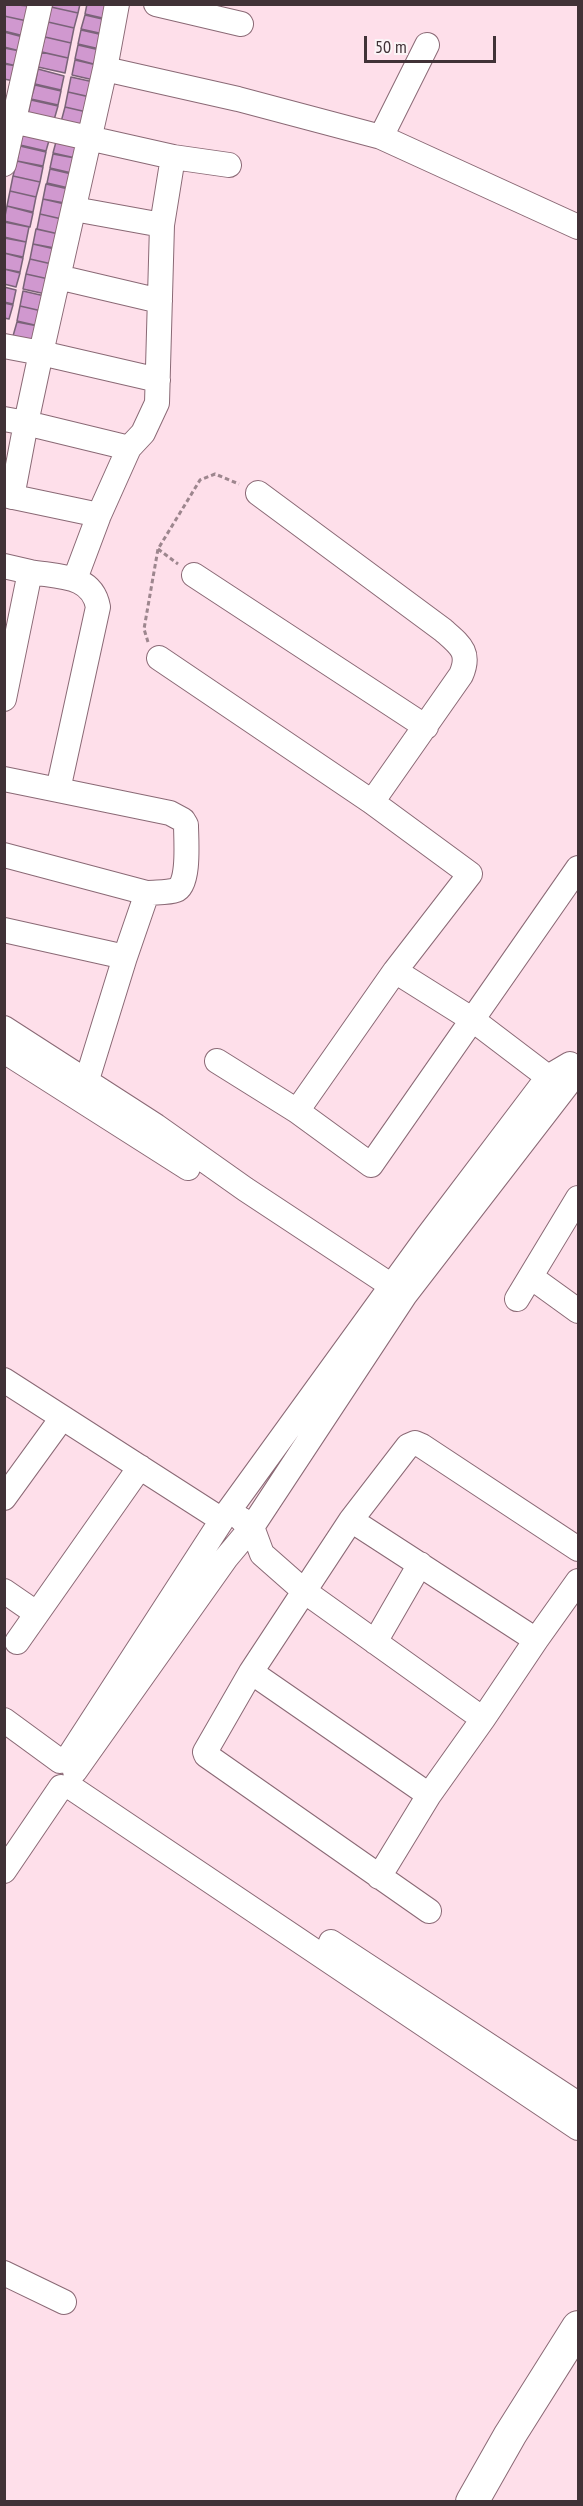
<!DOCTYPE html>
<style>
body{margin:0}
#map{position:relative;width:583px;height:2506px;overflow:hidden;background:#fedfea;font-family:"PT Sans Narrow",sans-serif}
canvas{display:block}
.frame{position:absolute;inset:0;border:6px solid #413237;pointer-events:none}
.scale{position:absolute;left:364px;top:36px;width:132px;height:27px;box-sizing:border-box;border:3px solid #413237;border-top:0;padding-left:8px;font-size:18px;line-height:21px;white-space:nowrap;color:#413237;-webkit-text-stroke:4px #fbf4f6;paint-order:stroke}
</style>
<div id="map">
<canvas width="583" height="2506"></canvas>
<div class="frame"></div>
<div class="scale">50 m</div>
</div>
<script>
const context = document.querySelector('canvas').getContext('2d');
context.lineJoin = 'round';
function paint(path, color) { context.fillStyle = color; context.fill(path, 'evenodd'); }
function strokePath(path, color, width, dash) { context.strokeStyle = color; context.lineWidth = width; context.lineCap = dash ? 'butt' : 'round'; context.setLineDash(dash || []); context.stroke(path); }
const building = new Path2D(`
 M4 4 30 6 27 21 4 16Z
 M52 4H80L78 13 51 7Z
 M87 4H109L111 20 85 14Z
 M51 7 78 13 74 28 48 22Z
 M85 15 111 21 108 35 81 29Z
 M4 16 27 21 24 36 4 31Z
 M48 22 74 28 71 43 45 37Z
 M81 30 108 36 104 50 78 44Z
 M4 32 23 37 20 51 4 47Z
 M45 37 71 43 68 58 41 52Z
 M78 45 104 51 101 66 75 59Z
 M4 48 20 51 17 66 4 63Z
 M42 52 68 58 65 73 38 67Z
 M75 60 101 66 98 81 72 75Z
 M4 64 17 66 14 81 4 79Z
 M38 69 64 76 61 90 35 84Z
 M71 77 98 83 95 98 68 92Z
 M35 85 61 91 58 105 31 99Z
 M68 92 94 98 91 113 65 107Z
 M31 100 58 106 54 120 28 114Z
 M65 107 91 113 88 128 61 122Z
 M23 131 50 137 46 151 20 145Z
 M57 138 83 145 80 159 53 153Z
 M20 146 46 152 43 166 17 161Z
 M53 154 80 159 76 174 50 168Z
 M17 161 43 167 40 182 13 176Z
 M50 169 76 175 73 189 47 183Z
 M13 176 40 182 36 197 10 191Z
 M46 184 73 190 70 204 43 199Z
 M10 191 36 197 33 212 7 206Z
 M43 199 69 205 66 220 40 214Z
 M7 206 33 213 30 227 4 221Z
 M40 214 66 220 63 235 37 229Z
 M4 222 29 227 26 242 4 237Z
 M36 229 63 235 60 249 33 244Z
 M4 238 26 242 23 257 4 253Z
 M33 244 59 250 56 265 30 259Z
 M4 253 23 258 20 272 4 269Z
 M30 259 56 265 53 280 26 274Z
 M4 269 20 273 16 287 4 284Z
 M26 274 53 280 50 295 23 289Z
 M4 287 16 290 13 304 4 302Z
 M23 291 49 297 46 312 20 306Z
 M4 303 13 305 9 319 4 318Z
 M20 306 46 312 43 327 17 321Z
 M17 322 43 327 40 342 13 336Z`);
paint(building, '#d098cf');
strokePath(building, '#7a6379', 1.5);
const minor = new Path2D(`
 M117 4 105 69 41 353 158 380
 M156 4 241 24
 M105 69 238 99 381 137 578 227
 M4 119 173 157 162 225 157 403 143 433 129 448 99 515 75 579
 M381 137 427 45
 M173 157 229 165
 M4 164 40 4
 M74 209 162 225
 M58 277 160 301
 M4 346 41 353 26 423 4 419
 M258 493 443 630C460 645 471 652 461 675L372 802
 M4 495 99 515
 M12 497 26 423 129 448
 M4 566 30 572 4 699
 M194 575 426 727
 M159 658 372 802 470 874 395 971 297 1111
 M4 779 58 790 98 607C92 574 58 577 30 572
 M58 790 170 813 183 820 186 825C186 838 190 885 176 890 168 893 156 892 147 893L125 957
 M4 855 147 893
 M4 930 125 957 86 1083
 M395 971 473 1020 548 1077 562 1083
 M4 1028 156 1126 245 1189 404 1294
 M4 1051 188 1168
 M217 1061 297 1111 371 1165 578 868
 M531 1277 578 1311
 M517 1299 578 1198
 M4 1380 222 1520
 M4 1498 62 1418
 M241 1519 252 1527 262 1554 304 1591 483 1719 429 1795 251 1672 205 1752 206 1755 429 1911
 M351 1520 536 1640
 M4 1591 36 1613
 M17 1642 140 1467
 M375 1642 420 1564
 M251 1672 351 1520 408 1446 415 1443 422 1446 578 1549
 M483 1719 536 1640 578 1581
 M4 1720 60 1761
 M66 1761 222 1520 427 1237 548 1077 570 1064 567 1085 405 1295 252 1527 226 1558 75 1771
 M69 1786 578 2128
 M4 1871 61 1787
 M379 1877 429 1795
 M331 1942 578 2104
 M4 2273 64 2302`);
const major = new Path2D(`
 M472 2502 510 2435 578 2327`);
strokePath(minor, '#8a6975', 26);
strokePath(major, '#8a6975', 34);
strokePath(new Path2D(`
 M158 549 178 564
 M148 642 144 629 158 549 200 480 215 474 239 484`), '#9d868e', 3, [4.5, 3]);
strokePath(minor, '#fff', 24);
strokePath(major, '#fff', 32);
</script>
